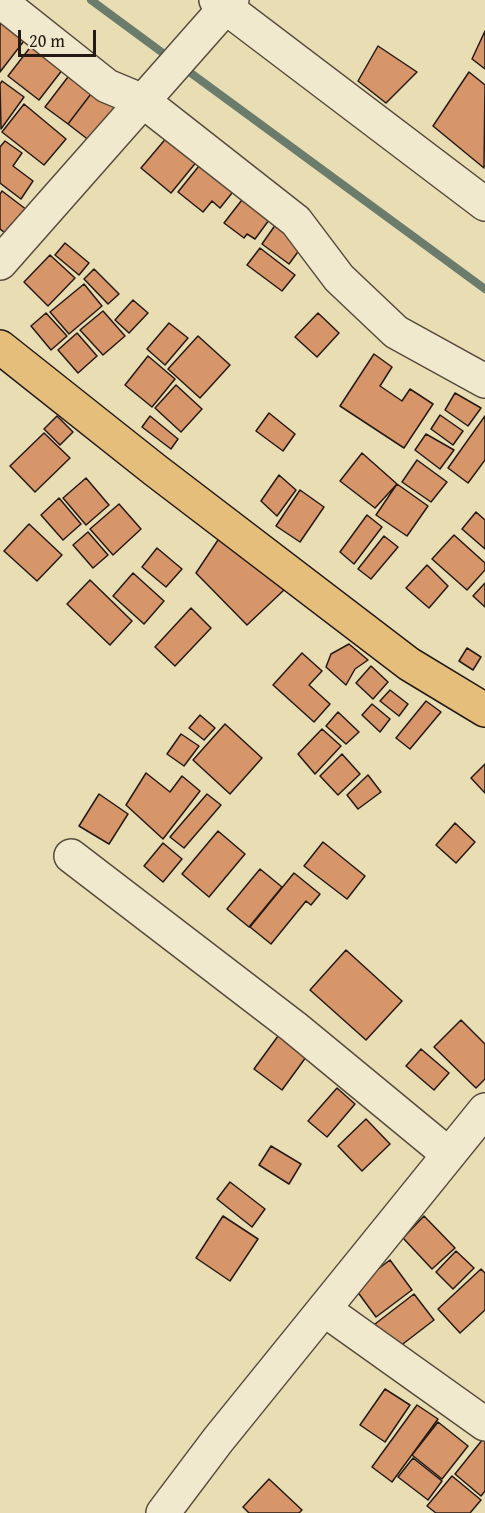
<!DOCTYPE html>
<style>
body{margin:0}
#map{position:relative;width:485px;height:1513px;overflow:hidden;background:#e9ddb4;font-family:"Gentium Book Plus",serif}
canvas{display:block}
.scale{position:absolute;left:18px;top:30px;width:78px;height:27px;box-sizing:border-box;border:3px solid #261a15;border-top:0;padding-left:8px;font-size:18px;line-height:21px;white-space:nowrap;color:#261a15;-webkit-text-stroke:4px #f1e9ce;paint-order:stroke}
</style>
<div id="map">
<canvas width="485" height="1513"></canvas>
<div class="scale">20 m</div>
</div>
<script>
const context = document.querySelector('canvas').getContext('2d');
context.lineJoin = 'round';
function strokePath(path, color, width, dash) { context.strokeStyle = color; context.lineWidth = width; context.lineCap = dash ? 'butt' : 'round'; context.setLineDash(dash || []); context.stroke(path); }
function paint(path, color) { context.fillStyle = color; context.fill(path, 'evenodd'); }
strokePath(new Path2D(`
 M91 0 171 59
 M184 68 485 289`), '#6b7c6d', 8);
const building = new Path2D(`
 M4 20 27 37 0 72V25Z
 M485 31V69L472 59Z
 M32 45 63 69 39 100 8 76Z
 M378 46 417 72 386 103 358 81Z
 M469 72 485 85 484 168 433 126Z
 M71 73 94 90 68 124 45 107Z
 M2 81 24 97 1 129 0 84Z
 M94 90 116 108 90 141 68 124Z
 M24 104 66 139 44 165 2 132Z
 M168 136 198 160 171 193 141 168Z
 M5 141 22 153 13 166 33 181 21 199 0 183V147Z
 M203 161 236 188 220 208 212 201 203 212 178 192Z
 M2 191 27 210 8 235 0 229V194Z
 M245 196 272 216 255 239 247 234 244 238 224 223Z
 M276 224 303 245 289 264 262 244Z
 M65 243 89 263 79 275 55 255Z
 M260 248 295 275 282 291 247 265Z
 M50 255 75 278 48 306 24 282Z
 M94 269 119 294 108 304 84 279Z
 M84 284 102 306 69 334 50 312Z
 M133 300 148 313 129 333 115 320Z
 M103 311 125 336 103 355 80 330Z
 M46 313 67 336 51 350 31 326Z
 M318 313 339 333 317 357 295 337Z
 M169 323 188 338 165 365 147 349Z
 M77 333 97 356 78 373 58 350Z
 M198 336 230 365 200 398 168 369Z
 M374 354 392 367 380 386 402 401 410 389 433 404 404 448 340 406Z
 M148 356 175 379 152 407 125 385Z
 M176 385 202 409 181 432 155 408Z
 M455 393 481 408 468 426 445 410Z
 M269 413 295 434 283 451 256 431Z
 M440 415 463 431 453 445 431 429Z
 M57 416 73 432 60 445 44 429Z
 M150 416 178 439 171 449 142 427Z
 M485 416V460L468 483 448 468Z
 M44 433 70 458 35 492 10 466Z
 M426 434 454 450 440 469 415 450Z
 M362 453 397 484 375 508 340 481Z
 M417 460 447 482 431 502 402 482Z
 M279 475 296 490 277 516 261 501Z
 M86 478 109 505 86 525 63 498Z
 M397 484 428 506 407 536 376 515Z
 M300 490 324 507 300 542 276 526Z
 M59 498 81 524 63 540 41 515Z
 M119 504 141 529 113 555 90 529Z
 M476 512 485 520V549L462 529Z
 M367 515 382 527 354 564 340 552Z
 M29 524 62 555 37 581 4 551Z
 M88 532 108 555 93 568 73 545Z
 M222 534 284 590 247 625 196 573Z
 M454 535 485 563V570L467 590 432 559Z
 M384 536 398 547 371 579 358 569Z
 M157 548 182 569 166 587 142 567Z
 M427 565 448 586 429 608 406 588Z
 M133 573 164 601 144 624 113 596Z
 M90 580 132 621 110 645 67 604Z
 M485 583V607L473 596Z
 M191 608 211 628 175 666 155 647Z
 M349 644 368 660 355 669 346 685 326 667 331 654Z
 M467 648 481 657 473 670 459 661Z
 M302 653 322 671 309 685 330 704 314 722 273 685Z
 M371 666 388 682 373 699 356 683Z
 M390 690 408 704 399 716 380 701Z
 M426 701 441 712 410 749 396 738Z
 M372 704 390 719 380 732 362 715Z
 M338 712 359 732 346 744 326 726Z
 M200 715 215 728 204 740 189 728Z
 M225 724 262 758 230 794 193 760Z
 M322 729 341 746 315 774 298 754Z
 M181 734 199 746 184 766 167 754Z
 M342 754 360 774 338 795 320 776Z
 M485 764V793L471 778Z
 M146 773 170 792 182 776 200 791 163 839 126 805Z
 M368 775 381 792 358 809 347 795Z
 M99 794 128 814 109 844 79 826Z
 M207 794 221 805 184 848 170 837Z
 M455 823 475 842 456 863 436 845Z
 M218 831 245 854 209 897 182 874Z
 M323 842 365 876 347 899 304 866Z
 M163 843 182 859 163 882 144 866Z
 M260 869 282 887 249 927 227 909Z
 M294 873 320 894 311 905 306 901 271 944 250 927Z
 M346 950 402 1001 366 1040 310 990Z
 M461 1020 485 1044V1079L476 1088 434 1047Z
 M281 1032 309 1053 282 1090 254 1069Z
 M421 1049 449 1073 434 1090 406 1066Z
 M337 1088 355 1104 327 1137 308 1121Z
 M366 1119 390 1144 362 1171 338 1146Z
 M271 1146 301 1164 289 1184 259 1165Z
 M230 1182 265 1209 252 1227 217 1199Z
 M223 1216 258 1239 230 1281 196 1258Z
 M424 1216 455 1248 432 1269 403 1238Z
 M456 1251 474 1268 453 1289 436 1272Z
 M390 1260 412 1290 376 1317 354 1287Z
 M481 1269 485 1273V1310L460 1333 438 1309Z
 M414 1294 434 1320 395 1350 375 1324Z
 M385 1389 410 1405 385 1442 360 1425Z
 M417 1405 438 1419 392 1482 372 1467Z
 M438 1422 468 1446 442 1479 412 1455Z
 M483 1439 485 1441V1491L481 1496 455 1474Z
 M413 1458 442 1481 428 1500 398 1477Z
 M452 1476 481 1500 470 1513H436L427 1506Z
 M269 1479 302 1510 299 1513H249L243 1507Z`);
paint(building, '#d7966a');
strokePath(building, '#261a15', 1.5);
const minor = new Path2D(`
 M216 0 485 204
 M0 1 107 86 143 101 296 221 339 278 396 332 485 381
 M0 263 232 0
 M71 856 294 1027 448 1154
 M325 1310 485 1424
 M163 1513 218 1440 485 1110`);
const major = new Path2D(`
 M0 347 155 470 409 664 485 710`);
strokePath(minor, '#574b3d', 36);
strokePath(major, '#261a15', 36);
strokePath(minor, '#f1e9ce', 33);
strokePath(major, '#e4be7a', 33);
</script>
